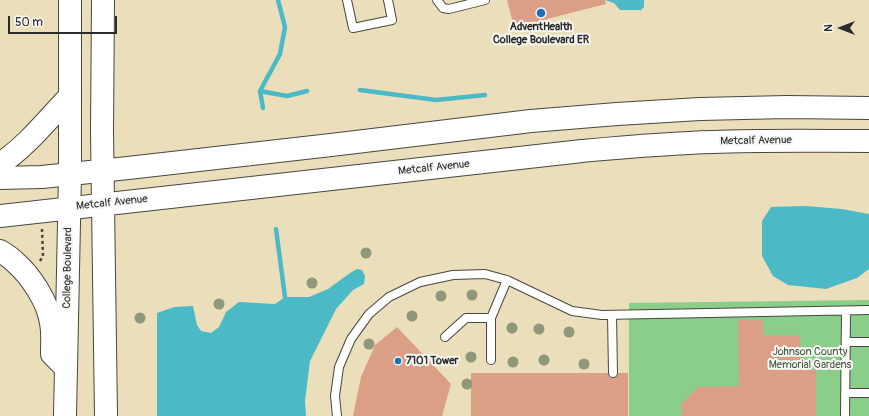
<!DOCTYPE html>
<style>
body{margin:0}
#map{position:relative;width:869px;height:416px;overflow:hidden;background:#eadfba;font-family:Pangolin,sans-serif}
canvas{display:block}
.north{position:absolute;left:821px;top:8px;width:40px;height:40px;-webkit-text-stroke:3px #f6f6f2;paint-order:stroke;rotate:270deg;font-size:11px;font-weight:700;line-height:16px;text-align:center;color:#2b2b2b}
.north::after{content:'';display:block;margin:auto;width:14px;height:18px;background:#2b2b2b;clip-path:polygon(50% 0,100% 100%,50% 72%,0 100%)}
.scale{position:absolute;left:8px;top:16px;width:109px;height:18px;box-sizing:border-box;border:2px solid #2b2b2b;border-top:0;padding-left:5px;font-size:12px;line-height:14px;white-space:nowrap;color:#2b2b2b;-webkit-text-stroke:3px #f6f6f2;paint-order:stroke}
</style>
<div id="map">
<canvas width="869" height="416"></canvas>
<div class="north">N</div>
<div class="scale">50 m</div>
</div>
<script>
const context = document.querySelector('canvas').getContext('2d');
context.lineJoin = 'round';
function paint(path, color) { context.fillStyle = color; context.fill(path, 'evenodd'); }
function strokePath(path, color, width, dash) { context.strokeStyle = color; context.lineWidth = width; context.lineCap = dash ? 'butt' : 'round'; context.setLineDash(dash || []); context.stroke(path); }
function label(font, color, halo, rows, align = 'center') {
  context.font = font + ' Pangolin,sans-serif'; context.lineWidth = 4; context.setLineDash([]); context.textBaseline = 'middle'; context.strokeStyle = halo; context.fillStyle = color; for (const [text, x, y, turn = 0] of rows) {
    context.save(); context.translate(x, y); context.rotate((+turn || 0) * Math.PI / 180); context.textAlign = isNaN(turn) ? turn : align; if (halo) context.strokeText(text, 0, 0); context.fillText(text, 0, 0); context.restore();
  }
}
paint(new Path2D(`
 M869 300V416H629V303Z`), '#89ce89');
paint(new Path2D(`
 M605 0H644V7L641 10H620L614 3Z
 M805 206 842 209 869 214V269L857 278 826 289 788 285 773 276 762 256V221L771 207Z
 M357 269 362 270 365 276 364 284 353 290 336 309 310 361 305 401 306 416H157V313L174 307 193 306 197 325 201 331 211 333 219 327 226 312 239 302 275 304 285 297H309L328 289 350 273Z`), '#4cb9c6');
strokePath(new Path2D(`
 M360 90 436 100 485 95
 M260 91 287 96 307 91
 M263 108 260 91 280 54 285 27 278 0
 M276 229 285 297`), '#4cb9c6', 4.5);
paint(new Path2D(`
 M507 0H605L606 4 547 19V20L514 27Z
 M738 320H763V335H800V370H816V416H682L681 404 698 387 739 386Z
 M397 327 451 384 442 416H353L361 377 375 345Z
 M471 373H608L609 376 613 378 616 377 618 373H628V416H471Z`), '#db9f85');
const service = new Path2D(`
 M347 0 353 28 392 20 388 0
 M437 0 443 8 449 9 485 0
 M612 315 613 373
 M445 337 466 318H491
 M846 342H869
 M491 360V318L507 280
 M845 393H869
 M337 416 335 396 339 367 351 339 369 314 389 297 420 282 453 275 485 274 507 280 572 311 602 315 869 310
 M845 416 846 311`);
const secondary = new Path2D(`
 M103 0 102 132 106 416
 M65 416 70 174V0`);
const primary = new Path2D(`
 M0 164C27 146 47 120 70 96
 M0 178 42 177 128 168 331 145 531 121 617 114 700 109 787 107 869 108
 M0 216 582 151C626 147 669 143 713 142 765 140 817 141 869 141
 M0 251C5 254 11 258 15 262 31 276 48 302 51 323 53 333 52 344 52 354L65 367`);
strokePath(service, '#484640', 10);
strokePath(secondary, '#484640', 24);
strokePath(primary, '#484640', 24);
strokePath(new Path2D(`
 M40 261 43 256 42 229`), '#484640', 2.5, [3, 3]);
strokePath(service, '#fff', 8);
strokePath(secondary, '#fff', 22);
strokePath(primary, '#fff', 22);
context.fillStyle = '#90977b';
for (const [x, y] of [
 [366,253],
 [312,283],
 [472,295],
 [441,296],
 [219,304],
 [412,316],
 [140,318],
 [512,328],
 [539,329],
 [569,332],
 [369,344],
 [471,357],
 [544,360],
 [513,362],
 [584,364],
 [467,384]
]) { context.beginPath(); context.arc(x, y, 5.5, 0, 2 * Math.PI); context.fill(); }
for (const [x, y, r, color] of [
 [541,13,5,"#1f6fb2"],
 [398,361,4,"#1f6fb2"]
]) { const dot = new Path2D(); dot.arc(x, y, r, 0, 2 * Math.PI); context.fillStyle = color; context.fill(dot); strokePath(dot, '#f6f6f2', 1.5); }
label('bold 11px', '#2b2b2b', '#f6f6f2', [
 ["AdventHealth",541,27],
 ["College Boulevard ER",541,40],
 ["7101 Tower",406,361,"left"]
]);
label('11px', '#2b2b2b', '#f6f6f2', [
 ["Metcalf Avenue",756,141,-1],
 ["Metcalf Avenue",434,168,-6],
 ["Metcalf Avenue",112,203,-6],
 ["College Boulevard",68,268,-89]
]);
label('11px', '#475c47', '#f6f6f2', [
 ["Johnson County",810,352],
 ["Memorial Gardens",810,365]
]);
</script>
